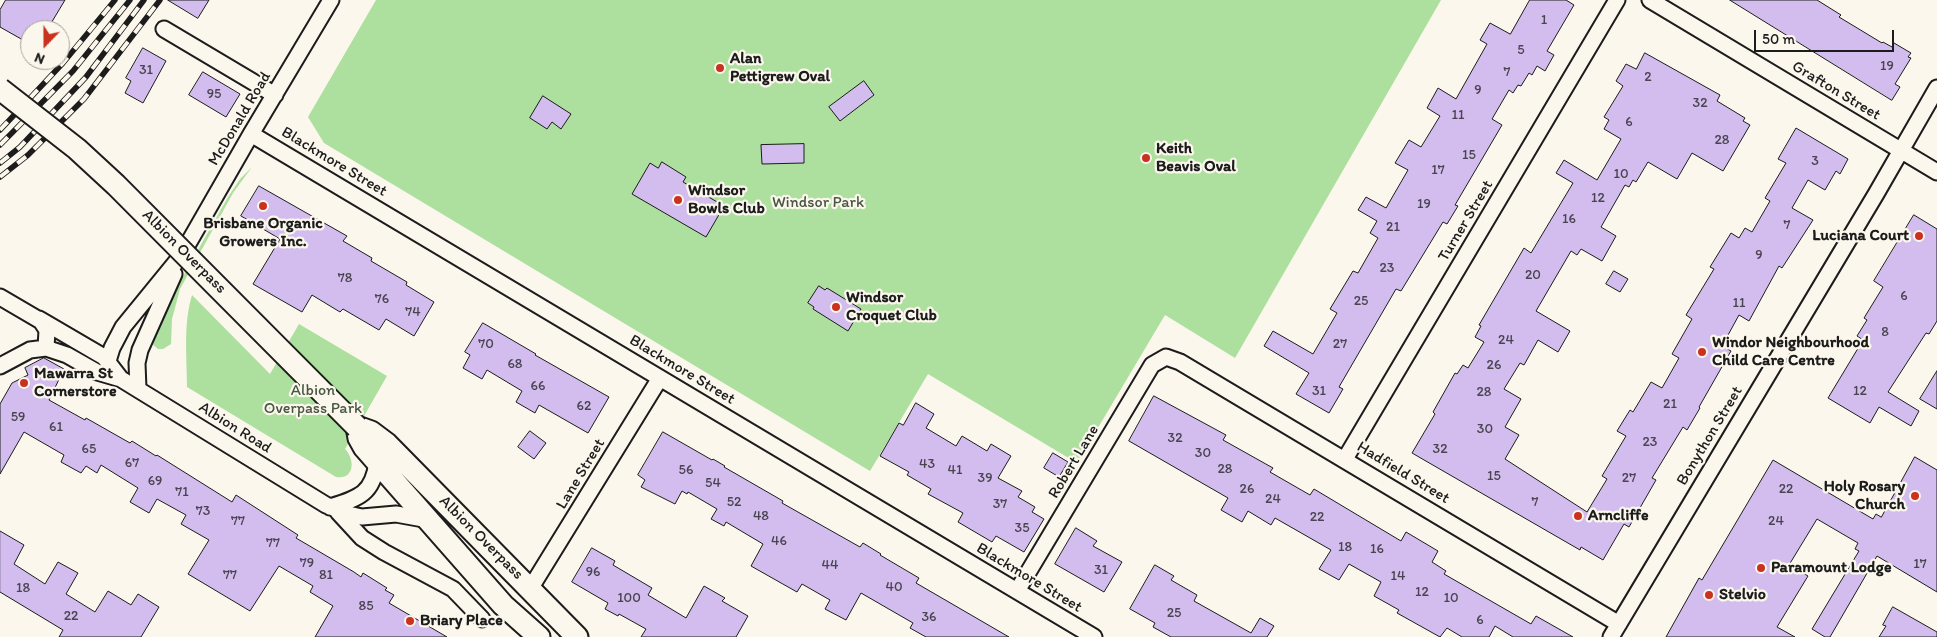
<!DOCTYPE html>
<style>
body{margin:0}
#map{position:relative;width:1937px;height:637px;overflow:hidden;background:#fbf7ec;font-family:Itim,sans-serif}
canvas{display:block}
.north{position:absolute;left:20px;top:20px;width:50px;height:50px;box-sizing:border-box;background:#fbf7ec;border:1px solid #a29f99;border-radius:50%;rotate:202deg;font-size:14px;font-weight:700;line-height:20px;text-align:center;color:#1c1c1c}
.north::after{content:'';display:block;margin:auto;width:18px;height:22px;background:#c8321e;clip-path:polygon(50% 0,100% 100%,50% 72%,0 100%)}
.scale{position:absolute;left:1754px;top:30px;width:140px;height:22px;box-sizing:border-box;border:2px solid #1c1c1c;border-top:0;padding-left:6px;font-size:15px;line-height:18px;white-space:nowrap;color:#1c1c1c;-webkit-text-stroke:4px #fbf7ec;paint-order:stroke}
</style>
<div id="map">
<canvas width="1937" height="637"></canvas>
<div class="north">N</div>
<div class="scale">50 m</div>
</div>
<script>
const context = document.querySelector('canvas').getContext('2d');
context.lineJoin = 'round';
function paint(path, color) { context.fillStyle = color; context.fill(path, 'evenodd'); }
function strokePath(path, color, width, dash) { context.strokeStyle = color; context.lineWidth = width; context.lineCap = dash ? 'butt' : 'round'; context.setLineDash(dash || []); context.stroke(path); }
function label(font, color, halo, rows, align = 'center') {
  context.font = font + ' Itim,sans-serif'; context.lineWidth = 4.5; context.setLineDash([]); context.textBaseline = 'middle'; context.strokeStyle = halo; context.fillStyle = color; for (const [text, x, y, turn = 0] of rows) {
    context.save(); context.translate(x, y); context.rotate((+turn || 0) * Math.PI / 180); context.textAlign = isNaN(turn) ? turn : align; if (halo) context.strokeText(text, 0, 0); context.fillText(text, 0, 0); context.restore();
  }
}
paint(new Path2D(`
 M376 0H1441L1235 358 1165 315 1077 463 928 374 870 471 324 143 308 117Z
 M252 167 233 193 180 289 172 319 171 344 163 349H158L150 342 169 301 228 197 240 179Z
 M192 295 270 374 299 324 387 376 345 449C355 459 355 480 336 477L187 387C187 357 183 325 192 295Z`), '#addf9f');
const building = new Path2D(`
 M6 0H65L47 30H30V44L0 27V10Z
 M168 0H209L198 18Z
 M1530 0H1566L1574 5 1547 51 1554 55 1545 71 1537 66 1532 75 1529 73 1521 86 1518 85 1513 93 1509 90 1492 119 1502 125 1455 205 1458 206 1447 224 1443 222 1401 291 1396 289 1339 387 1343 389 1329 413 1296 394 1309 373 1264 346 1273 331 1313 354 1337 313 1330 309 1353 271 1358 273 1378 238 1370 233 1377 221 1358 210 1366 197 1386 208 1408 170 1395 163 1409 140 1421 147 1440 116 1427 108 1438 88 1456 99 1487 44 1480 40 1490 23 1510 34Z
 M1730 0H1817L1841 15 1839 17 1882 43 1883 42 1892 47 1894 43 1911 53 1908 57 1911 58 1895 84 1900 87 1892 100Z
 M143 48 166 61 143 103 125 93 131 81 126 78Z
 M1645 53 1720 95 1717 101 1745 118 1743 121 1750 125 1723 171 1692 153 1677 179 1648 162 1636 182 1633 180 1629 187 1625 185 1601 227 1616 236 1602 261 1581 249 1577 255 1571 251 1536 311 1570 331 1558 352 1538 340 1524 365 1520 363 1504 389 1521 399 1505 427 1519 435 1505 459 1587 512 1607 479 1602 476 1626 436 1617 431 1630 410 1633 412 1651 382 1662 388 1679 358 1672 354 1692 319 1686 315 1714 269 1710 267 1731 233 1739 238 1745 228 1752 232 1770 201 1765 198 1786 163 1778 159 1796 128 1848 159 1840 174 1836 171 1825 190 1808 180 1792 208 1813 220 1782 268 1779 266 1749 321 1739 315 1722 346 1731 351 1699 407 1700 408 1687 430 1683 427 1652 478 1656 480 1629 527 1624 524 1603 560 1581 547 1580 550 1412 453 1435 414 1433 412 1455 373 1457 374 1463 365 1468 368 1484 342 1475 337 1481 326 1479 325 1524 248 1531 253 1573 183 1556 173 1564 160 1597 180 1621 139 1604 129 1609 120 1604 117 1623 86 1616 81 1626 64 1636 69Z
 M203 72 240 94 226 117 189 95Z
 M864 81 874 95 840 121 829 107Z
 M543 96 571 114 561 129 552 122 547 129 530 118Z
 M804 144V163L762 164 761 145Z
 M662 162 686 177 683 182 724 206 706 237 632 194 650 163 658 168Z
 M259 186 347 236 343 241 372 258 371 261 407 282 406 285 434 302 414 336 386 319 379 330 343 309 340 312 312 295 302 312 253 284 280 239 241 216Z
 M1914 215 1937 229V321L1929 334 1926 333 1888 392 1919 411 1911 426 1879 407 1870 423 1828 398 1863 340 1857 336 1867 320 1864 318 1883 287 1874 281Z
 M1614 271 1628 279 1620 292 1606 284Z
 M819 286 825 290 827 288 861 309 848 331 813 309 814 307 808 303Z
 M483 323 536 354 535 355 609 397 588 433 539 405 535 413 516 402 522 391 487 370 482 379 463 368 470 355 465 352Z
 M44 358 64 369 49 400 85 420 86 418 130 443 132 441 156 456 157 455 232 502 236 495 298 535 296 538 354 572 361 577 363 573 387 588 385 590 394 595 389 603 447 637H315L333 606 310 592 313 586 279 566 250 611 188 574 209 540 181 524 186 515 157 499 149 513 130 502 138 488 101 465 97 473 86 466 81 473 61 462 64 455 24 432 0 474V404L12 383 28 375 25 368Z
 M1937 371V409L1920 399Z
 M1154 396 1226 435 1223 440 1273 468 1270 472 1310 495 1314 489 1401 541 1406 532 1438 551 1432 562 1446 571 1444 574 1531 624 1536 616 1573 637H1513L1495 626 1489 637H1462L1447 628 1440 637 1397 613 1399 610 1374 596 1381 582 1349 564 1339 580 1319 569 1331 550 1275 518 1271 525 1248 511 1242 522 1221 510 1228 498 1129 441Z
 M916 403 934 414 926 428 956 446 962 436 987 451 991 444 1011 456 998 478 1022 491 1018 497 1035 507 1032 512 1044 519 1024 552 996 536 992 542 958 522 963 513 928 494 931 489 907 475 909 472 880 456 899 423 903 425Z
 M530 431 546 443 534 459 518 447Z
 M663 432 712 460 713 459 725 466 724 467 783 501 782 503 860 547 863 543 881 554 880 555 919 578 916 583 1009 637H926L910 628 913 623 861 593 846 620 825 609 830 600 802 584 797 592 751 566 763 544 726 522 724 526 711 519 717 509 688 492 687 494 682 491 675 504 641 487 645 480 638 475Z
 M1053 453 1068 462 1059 477 1044 468Z
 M1915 457 1937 470V592L1877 556 1830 637H1825L1812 629 1859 551 1855 549 1858 543 1817 519 1789 565 1808 576 1777 627 1795 637H1666L1699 578 1702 580 1773 460 1873 519 1876 514 1881 517Z
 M1076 528 1097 541 1093 546 1122 562 1104 592 1055 564Z
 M0 531 24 545 14 564 45 584 58 562 78 573 66 594 95 612 108 591 131 605 138 594 159 607 141 637H59L63 630 0 592Z
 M592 548 615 561 613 565 652 588 648 595 686 618 704 586 725 598 722 601 748 616 736 637H641L646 629 619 614 618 616 605 609 608 603 572 582Z
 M1155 565 1174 576 1171 580 1197 595 1194 601 1251 633 1260 618 1274 626 1267 637H1171L1153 627 1155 623 1130 609Z
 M1893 607 1937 632V637H1879L1886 626 1883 625Z`);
paint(building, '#d2bdee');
strokePath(building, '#1c1c1c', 1);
const minor = new Path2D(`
 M1650 0 1937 172
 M164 29 275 95
 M251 134 1094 637
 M0 297 41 321 47 330 46 348
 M39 319 104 357 121 379 326 505 348 514 362 517 396 514 429 520
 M108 361 112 348 123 327 181 256 251 134 331 0
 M0 366 30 350 46 348 67 355 97 372 121 379
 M138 389 137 363 140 350 174 274
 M1345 459 1617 0
 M330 507C359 498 373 494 377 462
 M338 512 362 538 384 552 453 589 482 619
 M530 589 660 378
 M1017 591 1152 365 1166 357 1180 362 1619 624
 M1611 637 1876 194 1937 88`);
const secondary = new Path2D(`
 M539 637 503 605 364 447 359 438 357 427 371 432 387 444 577 637`);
strokePath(minor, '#1c1c1c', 19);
strokePath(secondary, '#1c1c1c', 25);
strokePath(minor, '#fbf7ec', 15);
strokePath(secondary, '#fbf7ec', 21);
const rail = new Path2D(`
 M0 130 63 63 115 0
 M0 145 73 71 130 0
 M0 163 20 147 86 77 144 0
 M0 177 28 155 84 99 160 0`);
strokePath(rail, '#1c1c1c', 5.5);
strokePath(rail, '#fbf7ec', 4, [11]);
const secondaryBridge = new Path2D(`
 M0 89 77 149 116 185 357 427`);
strokePath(secondaryBridge, '#1c1c1c', 25, []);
strokePath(secondaryBridge, '#fbf7ec', 21);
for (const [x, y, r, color] of [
 [720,68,5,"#c8321e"],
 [1146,158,5,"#c8321e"],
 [678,200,5,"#c8321e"],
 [263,206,5,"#c8321e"],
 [1919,236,5,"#c8321e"],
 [836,307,5,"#c8321e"],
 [1702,352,5,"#c8321e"],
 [24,383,5,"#c8321e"],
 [1915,496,5,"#c8321e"],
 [1578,516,5,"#c8321e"],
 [1761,568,5,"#c8321e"],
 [1709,595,5,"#c8321e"],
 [410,621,5,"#c8321e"]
]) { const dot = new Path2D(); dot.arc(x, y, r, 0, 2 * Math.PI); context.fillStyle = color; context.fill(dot); strokePath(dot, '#fbf7ec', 2); }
label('14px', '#4a4450', null, [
 ["1",1544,20],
 ["5",1521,50],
 ["19",1887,66],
 ["31",146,70],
 ["7",1507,72],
 ["2",1648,77],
 ["9",1478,90],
 ["95",214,94],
 ["32",1700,103],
 ["11",1458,115],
 ["6",1629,122],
 ["28",1722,140],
 ["15",1469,155],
 ["3",1815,161],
 ["17",1438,170],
 ["10",1621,174],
 ["12",1598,198],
 ["19",1424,204],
 ["16",1569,219],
 ["7",1787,225],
 ["21",1393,227],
 ["9",1759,255],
 ["23",1387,268],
 ["20",1533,275],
 ["78",345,278],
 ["6",1904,296],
 ["76",382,299],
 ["25",1361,301],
 ["11",1739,303],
 ["74",413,312],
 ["8",1885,332],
 ["24",1506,340],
 ["70",486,344],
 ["27",1340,344],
 ["68",515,364],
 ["26",1494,365],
 ["66",538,386],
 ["31",1319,391],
 ["12",1860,391],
 ["28",1484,392],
 ["21",1670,404],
 ["62",584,406],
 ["59",18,417],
 ["61",56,427],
 ["30",1485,429],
 ["32",1175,438],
 ["23",1650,442],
 ["65",89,449],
 ["32",1440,449],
 ["30",1203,453],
 ["67",132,463],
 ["43",927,464],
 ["28",1225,469],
 ["56",686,470],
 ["41",955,470],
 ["15",1494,476],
 ["39",985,478],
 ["27",1629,478],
 ["69",155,481],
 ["54",713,483],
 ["26",1247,489],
 ["22",1786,489],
 ["71",182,492],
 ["24",1273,499],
 ["52",734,502],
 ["7",1535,502],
 ["37",1000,504],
 ["73",203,511],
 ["48",761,516],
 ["22",1317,517],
 ["77",238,521],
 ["24",1776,521],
 ["35",1022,528],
 ["46",779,541],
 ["77",273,543],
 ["18",1345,547],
 ["16",1377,549],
 ["79",307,563],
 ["17",1920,564],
 ["44",830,565],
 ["31",1101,570],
 ["96",593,572],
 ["77",230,575],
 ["81",326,575],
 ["14",1398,576],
 ["40",894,587],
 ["18",23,588],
 ["12",1422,592],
 ["100",629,598],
 ["10",1451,598],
 ["85",366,606],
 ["25",1174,613],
 ["22",71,616],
 ["36",929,617],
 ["6",1480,620]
]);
label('bold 16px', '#1c1c1c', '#fbf7ec', [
 ["Alan",730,59],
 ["Pettigrew Oval",730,77],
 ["Keith",1156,149],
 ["Beavis Oval",1156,167],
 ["Windsor",688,191],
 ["Bowls Club",688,209],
 ["Brisbane Organic",263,224,"center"],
 ["Growers Inc.",263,242,"center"],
 ["Luciana Court",1909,236,"right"],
 ["Windsor",846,298],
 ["Croquet Club",846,316],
 ["Windor Neighbourhood",1712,343],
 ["Child Care Centre",1712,361],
 ["Mawarra St",34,374],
 ["Cornerstore",34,392],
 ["Holy Rosary",1905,487,"right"],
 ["Church",1905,505,"right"],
 ["Arncliffe",1588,516],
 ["Paramount Lodge",1771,568],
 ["Stelvio",1719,595],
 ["Briary Place",420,621]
], 'left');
label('16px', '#1c1c1c', '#fbf7ec', [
 ["Grafton Street",1836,91,31],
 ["McDonald Road",240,119,-59],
 ["Blackmore Street",334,162,31],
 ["Turner Street",1466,221,-59],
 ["Albion Overpass",184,252,45],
 ["Blackmore Street",682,370,31],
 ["Albion Road",235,428,32],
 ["Bonython Street",1710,436,-59],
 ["Robert Lane",1074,462,-59],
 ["Hadfield Street",1403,473,31],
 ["Lane Street",581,474,-59],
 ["Albion Overpass",481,538,45],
 ["Blackmore Street",1029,578,31]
]);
label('16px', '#485643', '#fbf7ec', [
 ["Windsor Park",818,203],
 ["Albion",313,391],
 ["Overpass Park",313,409]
]);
</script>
